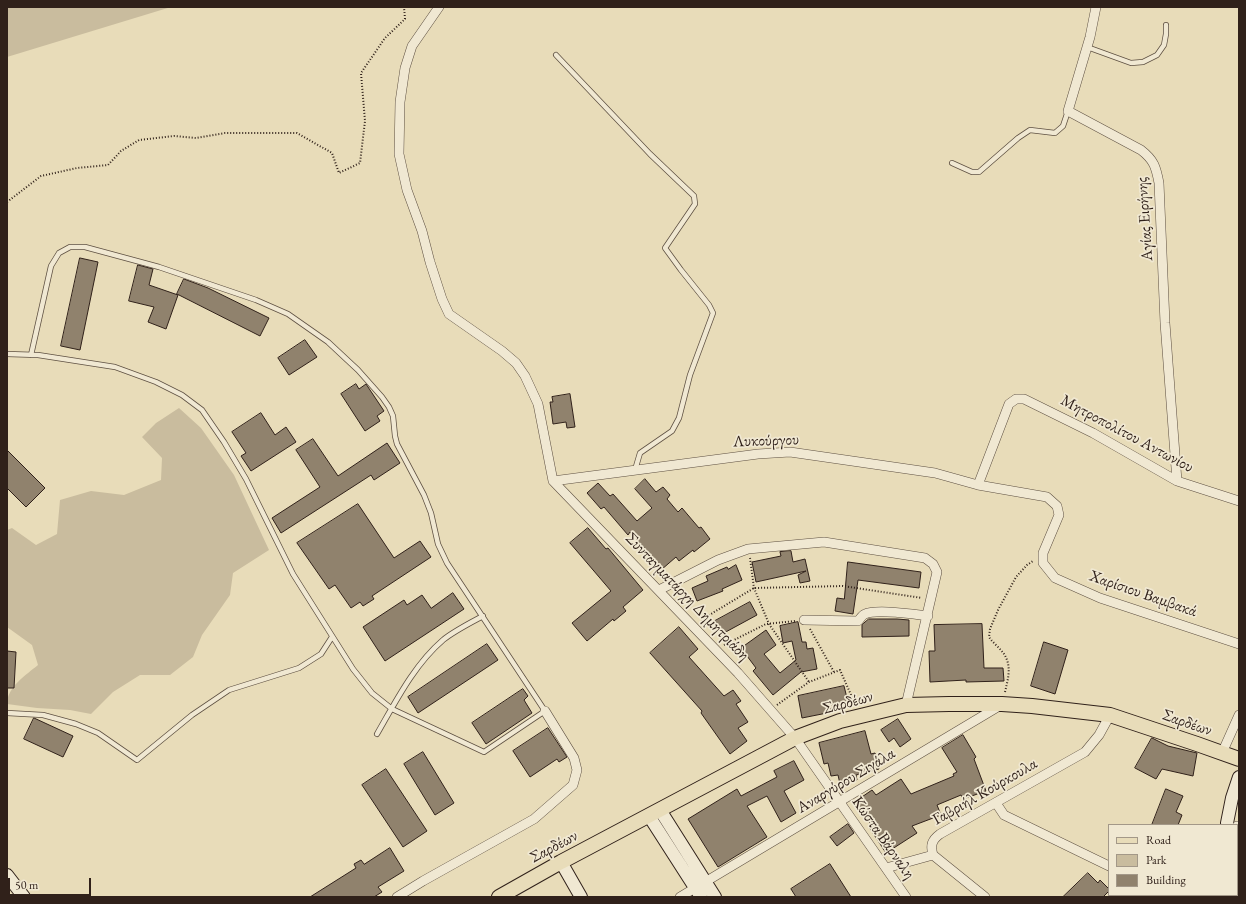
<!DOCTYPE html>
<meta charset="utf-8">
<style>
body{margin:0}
#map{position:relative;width:1246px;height:904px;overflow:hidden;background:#e8dcb9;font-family:"EB Garamond",serif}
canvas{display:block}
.frame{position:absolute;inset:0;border:8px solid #30211a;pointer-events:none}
.legend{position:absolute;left:1108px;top:824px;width:130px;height:72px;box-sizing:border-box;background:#f0e8d2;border:1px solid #a39888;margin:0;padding:5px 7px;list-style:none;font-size:12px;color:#30211a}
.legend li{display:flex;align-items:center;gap:8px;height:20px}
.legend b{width:20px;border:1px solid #a39888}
.scale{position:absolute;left:8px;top:878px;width:83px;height:18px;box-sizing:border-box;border:2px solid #30211a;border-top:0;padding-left:5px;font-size:12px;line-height:14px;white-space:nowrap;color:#30211a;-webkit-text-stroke:3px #f0e8d2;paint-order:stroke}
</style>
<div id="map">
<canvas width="1246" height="904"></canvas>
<div class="frame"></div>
<ul class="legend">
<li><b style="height:5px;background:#e8dcb9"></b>Road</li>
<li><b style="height:11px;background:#c9bc9e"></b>Park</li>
<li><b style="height:11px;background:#90826d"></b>Building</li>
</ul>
<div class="scale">50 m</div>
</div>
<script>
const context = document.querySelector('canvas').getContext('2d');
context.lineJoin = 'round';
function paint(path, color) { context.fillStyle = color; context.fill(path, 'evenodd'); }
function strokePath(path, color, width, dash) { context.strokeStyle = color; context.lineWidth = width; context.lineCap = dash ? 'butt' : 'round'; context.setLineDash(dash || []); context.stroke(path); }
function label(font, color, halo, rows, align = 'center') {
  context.font = font + ' "EB Garamond",serif'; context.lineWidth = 3.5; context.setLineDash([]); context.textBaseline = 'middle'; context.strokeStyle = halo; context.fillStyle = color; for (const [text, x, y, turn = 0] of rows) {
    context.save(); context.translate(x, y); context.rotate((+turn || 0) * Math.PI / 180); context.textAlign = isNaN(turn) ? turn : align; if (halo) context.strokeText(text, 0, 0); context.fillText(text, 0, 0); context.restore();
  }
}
paint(new Path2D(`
 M7 7H171L7 57Z
 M179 408 201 428 234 475 269 550 233 573 230 595 202 635 193 657 170 675H140L113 692 91 714 70 710 37 708 7 704C7 687 26 675 38 665L32 645 7 627V530L12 528 36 545 57 534 60 500 91 491 124 495 161 480 162 458 142 437 156 423Z`), '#c9bc9e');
const building = new Path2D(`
 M80 258 98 262 80 350 61 346Z
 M138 265 153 269 149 285 178 295 166 329 148 322 154 307 129 301Z
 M184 279 208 288 269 318 260 336 177 294Z
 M305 340 317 357 289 375 278 358Z
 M356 384 359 389 366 384 384 411 377 416 380 421 365 431 341 394Z
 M570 394 575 427 567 428 566 422 553 424 550 402H553L552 397Z
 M261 413 275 435 286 427 296 442 251 471 241 456 246 453 232 432Z
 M313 439 338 476 387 443 400 463 374 480 371 475 281 533 272 518 320 487 296 450Z
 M7 450 45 488 26 507 7 488Z
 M645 479 656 492 663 487 670 495 667 499 678 512 682 508 699 528 701 527 710 539 694 552 693 550 679 561 676 557 661 570 652 557 630 532 628 535 604 507 601 509 587 493 598 483 610 496 613 494 637 521 652 508 635 489Z
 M358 504 394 558 420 541 431 557 372 596 374 599 363 606 360 602 351 608 335 585 329 589 297 543Z
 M588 528 606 549 608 548 643 590 623 607 626 611 614 621 613 619 587 641 572 623 611 591 570 543Z
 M791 551 793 562 805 559 810 581 800 583 798 575 806 571 756 582 752 562 781 556 780 552Z
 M848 562 921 572 919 588 858 580 853 614 835 611 837 598 844 599Z
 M736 565 742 580 722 589 723 591 697 601 692 588 708 581 706 576 727 567 728 569Z
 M453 593 464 609 385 661 363 627 404 600 407 605 422 595 431 608Z
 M750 602 757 615 722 634 715 621Z
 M869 619H897L909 620V636L862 637V625Z
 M798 622 802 642H806L807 649 813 648 817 669 801 672 773 695 753 671 756 668 741 648 766 630 776 645 764 654 780 673 796 660 792 641 783 643 780 626Z
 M982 624 984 668H1003L1004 681 966 682V680L930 682 929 651H935L934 625Z
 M679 627 698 649 689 657 724 696 733 690 741 701 736 704 748 722 738 728 747 741 730 754 701 713 702 711 650 653Z
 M1044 642 1068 650 1055 694 1031 686Z
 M487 644 498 660 418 713 408 697Z
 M7 651 16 652 14 688H7Z
 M844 686 848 702 830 705 832 712 802 718 798 696Z
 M523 689 528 696 524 700 532 713 486 744 472 723Z
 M34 718 73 736 63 757 24 739Z
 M898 719 911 739 900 747 894 738 889 742 881 730Z
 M548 728 567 757 559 762 557 759 530 777 513 751Z
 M865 731 871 754 875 753 879 769 856 775 857 780 840 784 838 775 831 776 828 763 824 764 819 743Z
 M963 735 976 757 974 759 986 791 963 799 961 795 937 805 941 815 912 826 917 833 886 853 869 827 872 826 856 801 872 790 876 795 901 779 911 794 954 776 953 774 957 772 942 748Z
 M1152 738 1168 746 1197 753 1193 776 1162 769 1156 779 1135 768Z
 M423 752 454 803 435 815 404 764Z
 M794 761 804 780 784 791 796 813 781 822 767 796 747 806 767 837 718 867 688 819 737 789 741 796 777 777 774 771Z
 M386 769 427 831 403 847 362 785Z
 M1166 789 1183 796 1176 812 1182 815 1178 825H1152Z
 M848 824 854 833 837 846 830 837Z
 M390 848 404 871 378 887 382 892 374 897H310L356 868 354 864 361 860 364 864Z
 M830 864 851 897H796L791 889Z
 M1088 873 1098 883 1100 880 1109 889V891L1103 897H1063Z`);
paint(building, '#90826d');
strokePath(building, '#30211a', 1);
const lane = new Path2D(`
 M1087 47 1131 63 1143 62 1157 55 1164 45 1166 34V25
 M556 55 650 154 694 196 695 204 665 248 681 270 709 305 713 313 690 375 679 418 672 431 640 453 635 470
 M952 163 972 172H979L1018 138 1030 130 1055 133 1063 126 1068 111
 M7 354 38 355 115 367 156 382 182 395 202 410 224 442 246 479 293 574 353 669 372 693 392 709 484 752 545 711 447 563 438 544 431 513 424 495 397 444 395 436 393 416 389 407 382 397 358 370 328 342 288 314 256 300 159 267 85 247H70L59 253 51 266 31 355
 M7 713 43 715 76 724 98 733 137 760 192 715 229 690 299 668 321 654 332 637
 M377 734C396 701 414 665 443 640 454 631 470 623 483 616
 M1237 887 1239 888
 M1222 897 1223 895`);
const street = new Path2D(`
 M439 7 412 46 405 68 400 102 399 154 407 190 422 231 430 262 442 299 449 314 502 351 516 363 525 376 538 404 553 481
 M1096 7 1090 37 1068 111 1141 150C1154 160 1156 167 1159 183L1165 323 1177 481
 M553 481 758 454 790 452 935 473 978 485 1047 497 1057 506 1059 515 1043 553V563L1055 578 1100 598 1239 644
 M553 481 738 673 795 738 906 897
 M978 485 1009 404 1016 399H1024L1093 433 1177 481 1239 501
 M659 590 718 560 748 549 824 542 925 558 933 564 937 572 906 705
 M804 620 858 621C860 619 862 615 865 614 875 609 915 614 928 616
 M1222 753 1239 715
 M996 803 1004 815 1109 866
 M1237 826 1239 827
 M886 868 933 855
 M1169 895 1174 897
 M397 897 423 881 534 819 573 785 577 770 574 758 545 711
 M680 897 1001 705
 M985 897 933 855C930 845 932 840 940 834L1085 752 1099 735 1110 715`);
const secondary = new Path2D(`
 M660 810 715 897
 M649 816 701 897
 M1227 823 1232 798 1239 777
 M561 862 581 897
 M7 875 24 897
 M1187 897 1188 895`);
const primary = new Path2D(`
 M499 897 561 862 795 738 840 721 906 705 949 704H1002L1032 706 1110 715 1197 744 1239 759`);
strokePath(lane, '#5e5042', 6);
strokePath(street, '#5e5042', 10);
strokePath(secondary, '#30211a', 14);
strokePath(primary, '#30211a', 16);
strokePath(new Path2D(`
 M7 202 41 176 77 168 108 165 121 151 139 140 174 136 196 138 225 133H297L332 153 339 173 360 163 365 121 361 73 385 38 405 19 404 7
 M750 558 754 588 769 624 809 682
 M701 620 754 588 843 586 922 598
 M810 629 834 672
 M724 645 766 624 795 621
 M1005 692C1008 679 1012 666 1004 654 1000 648 993 643 989 637L990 629 998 610 1016 577 1027 565 1033 561
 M777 705 809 682 840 670 856 706`), '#30211a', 2, [1, 2]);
strokePath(lane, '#f0e8d2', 4.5);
strokePath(street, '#f0e8d2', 9);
strokePath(secondary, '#f0e8d2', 12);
strokePath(primary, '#e8dcb9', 14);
label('16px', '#30211a', '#f0e8d2', [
 ["Αγίας Ειρήνης",1145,219,-94],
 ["Μητροπολίτου Αντωνίου",1127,434,28],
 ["Λυκούργου",766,441,-2],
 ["Χαρίσιου Βαμβακά",1143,594,19],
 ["Συνταγματάρχη Δημητριάδη",687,597,46],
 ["Σαρδέων",848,703,-15],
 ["Σαρδέων",1187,723,19],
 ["Αναργύρου Σιγάλα",846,781,-31],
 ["Γαβριήλ Κούρκουλα",985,792,-30],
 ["Κώστα Βάρναλη",883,838,55],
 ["Σαρδέων",554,847,-28]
]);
</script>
